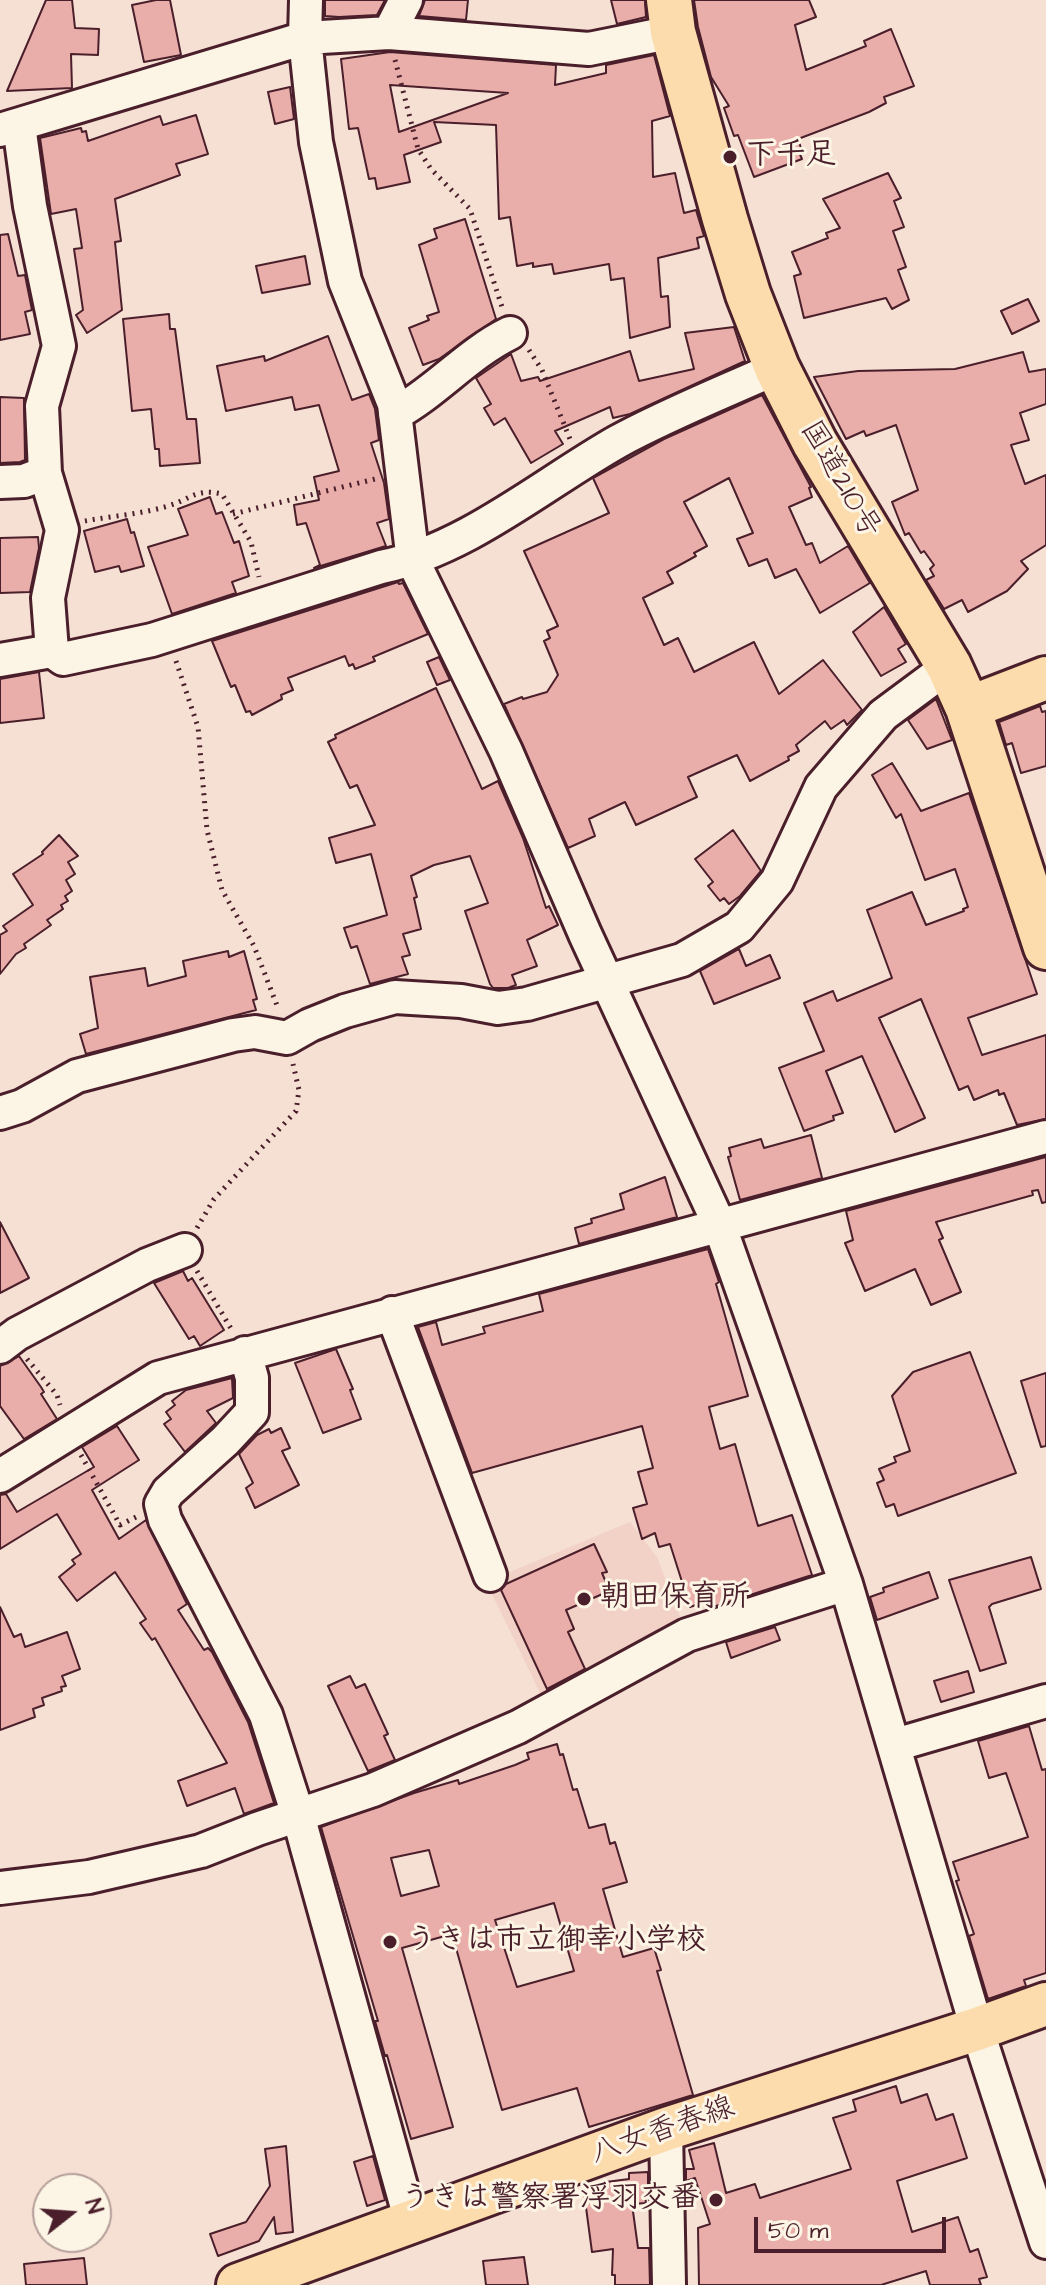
<!DOCTYPE html>
<meta charset="utf-8">
<style>
body{margin:0}
#map{position:relative;width:1046px;height:2285px;overflow:hidden;background:#f6e0d3;font-family:"Architects Daughter",sans-serif}
canvas{display:block}
.north{position:absolute;left:32px;top:2173px;width:80px;height:80px;box-sizing:border-box;background:#fcf5e5;border:2px solid #b59f9b;border-radius:50%;rotate:73deg;font-size:22px;font-weight:700;line-height:32px;text-align:center;color:#4a1f2b}
.north::after{content:'';display:block;margin:auto;width:28px;height:36px;background:#4a1f2b;clip-path:polygon(50% 0,100% 100%,50% 72%,0 100%)}
.scale{position:absolute;left:754px;top:2217px;width:192px;height:36px;box-sizing:border-box;border:4px solid #4a1f2b;border-top:0;padding-left:10px;font-size:24px;line-height:28px;white-space:nowrap;color:#4a1f2b;-webkit-text-stroke:6px #fcf5e5;paint-order:stroke}
</style>
<div id="map">
<canvas width="1046" height="2285"></canvas>
<div class="north">N</div>
<div class="scale">50 m</div>
</div>
<script>
const context = document.querySelector('canvas').getContext('2d');
context.lineJoin = 'round';
function paint(path, color) { context.fillStyle = color; context.fill(path, 'evenodd'); }
function strokePath(path, color, width, dash) { context.strokeStyle = color; context.lineWidth = width; context.lineCap = dash ? 'butt' : 'round'; context.setLineDash(dash || []); context.stroke(path); }
function label(font, color, halo, rows, align = 'center') {
  context.font = font + ' "Architects Daughter","Klee One",sans-serif'; context.lineWidth = 6; context.setLineDash([]); context.textBaseline = 'middle'; context.strokeStyle = halo; context.fillStyle = color; for (const [text, x, y, turn = 0] of rows) {
    context.save(); context.translate(x, y); context.rotate((+turn || 0) * Math.PI / 180); context.textAlign = isNaN(turn) ? turn : align; if (halo) context.strokeText(text, 0, 0); context.fillText(text, 0, 0); context.restore();
  }
}
paint(new Path2D(`
 M630 1522 657 1557 680 1617 637 1651 545 1703 486 1582Z`), '#f2d1c6');
const building = new Path2D(`
 M46 0H72L75 28 99 29 98 55 71 54 72 88 7 91Z
 M156 0H170L181 55 144 62 132 5Z
 M325 0H385L377 15 339 17 325 16Z
 M425 0H468L466 20 419 16Z
 M611 0H645L646 17 617 24Z
 M694 0H809L816 17 795 25 806 70 866 46 864 41 891 29 914 86 884 97 886 103 869 112 798 139 802 151 799 152 802 159 754 177 738 135 734 136 724 108 729 106 711 77 698 27Z
 M390 52 556 65 555 85 606 73V65L654 55 670 116 652 121 653 177 675 173 684 213 696 210 704 236 697 238 699 248 658 258 661 297 668 296 670 327 630 338 624 278 611 280 609 264 554 274 552 264 533 267V263L517 266 510 217 499 219 496 125 434 122 441 142 404 155 410 182 377 189 375 178 369 179 358 128 349 129 341 59ZM390 85 508 93 399 132Z
 M290 87 294 119 275 124 268 92Z
 M196 115 208 154 176 164 180 175 115 199 121 241 115 242 122 310 87 333 76 315 83 310 74 249 82 248 76 209 51 214 40 138 81 128 82 132 86 131 88 141 160 116 163 125Z
 M888 173 901 198 894 201 904 227 893 231 906 267 898 270 909 300 892 309 886 298 804 318 794 276 801 274 792 252 828 238 826 233 840 228 823 199Z
 M465 219 496 319 439 359 423 365 409 328 429 320 427 316 439 312 419 245 437 238 434 229Z
 M8 234 18 276 25 275 32 310 25 312 30 334 0 340V235Z
 M305 256 310 284 262 293 256 266Z
 M1028 299 1039 321 1012 334 1001 311Z
 M169 314 170 329H175L187 419H196L200 463 160 466 159 449H155L151 409 132 411 123 319Z
 M734 327 745 361 630 414 613 418 610 407 555 431 563 444 531 463 505 418 494 425 484 408 491 404 476 378 511 354 521 381 538 377 540 381 630 351 639 381 694 369 685 333Z
 M328 336 352 400 369 394 375 409 379 440 371 443 384 483 389 519 377 523 386 546 314 568 320 565 306 523 297 525 294 505 319 500 314 477 339 471 319 405 295 410 292 397 226 411 217 366 264 356 265 361Z
 M1023 352 1029 372 1046 369V404L1020 413 1029 440 1011 445 1025 484 1046 475V545L1021 561 1028 569 1007 591 968 612 962 600 944 609 926 580 934 576 930 569 934 565 924 551 921 553 909 533 905 535 892 502 918 490 896 425 866 436 864 431 846 439 814 377 858 371 955 369Z
 M762 395 811 487 809 488 812 497 789 507 806 545 812 543 820 563 848 546 870 583 820 613 796 569 775 578 767 559 749 566 737 539 753 533 729 478 684 502 707 546 694 553 696 556 667 572 673 583 643 598 664 645 678 638 694 672 754 642 779 694 823 660 862 710 847 725 844 720 831 729 825 721 796 745 799 751 788 757 789 760 750 781 737 755 688 777 697 797 636 825 625 802 589 819 595 836 568 848 504 704 522 697 523 699 547 692 558 675 544 641 550 638 547 631 558 626 524 551 609 513 593 478 664 439Z
 M0 397 24 398 25 460 20 462 0 463Z
 M210 497 216 514 222 512 234 543 239 541 249 576 232 582 236 593 172 614 148 547 188 535 178 509Z
 M127 519 131 533 134 532 144 566 121 572 119 566 95 572 84 531Z
 M38 537 39 548 30 592 0 593V538Z
 M398 582 399 584 403 583 428 634 373 657 375 661 355 669 353 664 349 666 345 656 288 678 293 690 281 695 282 699 252 715 250 711 246 712 235 685 231 687 212 641Z
 M884 607 906 644 898 649 906 662 881 676 853 632Z
 M439 657 450 680 437 685 427 662Z
 M39 672 44 718 0 723V679Z
 M436 688 482 789 498 781 523 838 546 908 549 906 558 925 527 940 537 966 512 975 516 985 508 988H493L490 984 465 911 488 903 470 856 434 865 411 876 417 897 414 898 421 929 403 934 410 955 402 957 408 974 370 984 357 946 351 948 344 928 387 915 371 854 336 863 329 838 375 825 357 785 350 788 328 742 336 738 335 735Z
 M936 699 952 740 927 749 908 720Z
 M1040 706 1042 712 1046 711V766L1021 773 1012 743 1006 745 999 722Z
 M892 763 921 811 969 793 1037 994 968 1018 982 1055 1046 1035V1119L1017 1125 1004 1093 999 1095 998 1090 974 1100 968 1086 959 1090 921 999 879 1018 925 1118 895 1132 862 1056 826 1071 843 1113 833 1116 834 1120 804 1131 779 1068 824 1051 804 1003 833 991 837 1001 892 978 867 910 912 892 926 925 964 911 963 909 968 907 955 869 925 880 901 814 896 818 872 775Z
 M733 830 761 871 740 896 729 904 724 898 720 901 708 886 713 882 695 859Z
 M59 835 78 856 68 862 75 874 66 880 72 891 65 896 68 901 61 905 63 909 47 920 51 925 24 944 26 948 16 954 0 974V935L7 931 3 926 33 905 13 874 43 854 42 852Z
 M739 949 746 966 770 955 780 978 714 1004 700 971Z
 M228 951 229 957 244 951 257 999 253 1000 256 1010 86 1054 80 1034 98 1028 90 977 145 968 148 986 186 976 183 961Z
 M811 1135 822 1178 740 1200 728 1157 731 1156 729 1148 761 1139 764 1148Z
 M1046 1157V1202L1042 1203 1038 1190 1032 1191 1033 1195 936 1222 943 1238 939 1240 961 1292 931 1305 915 1269 865 1291 845 1243 853 1240 846 1211Z
 M665 1177 677 1217 579 1244 575 1228 592 1223 591 1219 624 1209 620 1194Z
 M0 1222 29 1278 0 1293Z
 M708 1249 719 1282 716 1284 748 1396 709 1407 720 1449 735 1444 758 1526 792 1515 812 1575 713 1607 711 1600 690 1607 670 1544 659 1547 655 1533 642 1539 633 1508 647 1504 638 1472 653 1468 642 1426 472 1473 418 1327 436 1322 442 1345 485 1333 483 1327 543 1311 539 1294Z
 M183 1271 188 1281 192 1278 224 1330 200 1346 194 1336 189 1339 154 1283Z
 M336 1349 353 1389 350 1390 361 1419 323 1433 295 1363Z
 M970 1352 1016 1473 898 1516 894 1504 886 1507 877 1483 884 1480 879 1469 896 1462 894 1457 910 1451 892 1396 913 1372Z
 M19 1356 41 1387 44 1392 41 1394 57 1419 24 1439 0 1406V1366Z
 M1046 1373V1446L1041 1447 1021 1381Z
 M232 1378 233 1398 207 1411 216 1423 185 1452 164 1424 171 1419 166 1412 175 1405 172 1401 186 1390Z
 M117 1426 139 1460 92 1490 119 1539 146 1520 187 1604 178 1610 204 1650 208 1648 212 1652 248 1722 274 1803 244 1814 235 1788 187 1806 178 1781 227 1763 155 1638 152 1640 140 1623 146 1619 115 1572 77 1601 59 1577 75 1564 72 1560 81 1554 57 1514 0 1549V1495L6 1494 17 1512 94 1467 82 1447Z
 M281 1428 290 1448 282 1451 299 1485 255 1508 246 1488 253 1483 239 1454 257 1435 269 1429 271 1433Z
 M594 1544 607 1572 602 1573 608 1587 606 1588 607 1592 566 1610 574 1629 568 1632 585 1669 547 1689 501 1590 506 1584Z
 M1031 1557 1041 1589 992 1604 989 1607 1006 1663 980 1671 949 1580Z
 M929 1572 938 1598 877 1620 870 1597 884 1592 883 1588Z
 M0 1607 14 1637 21 1634 25 1647 67 1632 80 1669 62 1676 66 1686 61 1687 62 1691 42 1698 44 1705 33 1709 35 1717 0 1730Z
 M775 1627 780 1640 731 1658 726 1642Z
 M968 1671 974 1692 941 1702 934 1681Z
 M350 1676 356 1688 365 1684 388 1734 384 1736 395 1760 368 1771 328 1686Z
 M1029 1726 1042 1770 1046 1769V1973L1024 1980 1026 1986 988 1999 969 1936 974 1934 956 1881 959 1880 953 1862 1028 1837 1006 1773 989 1778 978 1741Z
 M557 1744 560 1755 563 1754 573 1790 577 1789 589 1828 605 1824 610 1844 615 1842 627 1882 603 1889 623 1957 654 1948 661 1970 657 1971 693 2095 589 2127 577 2088 502 2110 452 1934 402 1948 453 2127 411 2139 387 2055 385 2056 375 2021H378L321 1827 414 1793 458 1780 459 1784 515 1765 529 1759 527 1753ZM429 1850 439 1886 401 1896 391 1858ZM554 1903 574 1971 517 1987 495 1920Z
 M896 2086 901 2103 927 2094 936 2120 953 2114 967 2158 897 2181 912 2232 958 2217 970 2252 978 2249 987 2277 979 2279 981 2285H930L926 2271 881 2285H699L698 2228 710 2224 695 2178 686 2181V2169H694L689 2150 714 2143 726 2193 755 2184 760 2198 851 2169 833 2118 856 2111 853 2100Z
 M286 2146 293 2232 276 2234 274 2217 259 2241 218 2256 210 2234 246 2222 270 2186 265 2149Z
 M373 2156 385 2200 367 2206 354 2162Z
 M648 2172V2197H645L646 2203 632 2204 638 2248H649L650 2285H615V2275H612L613 2249 592 2252 583 2185 629 2179V2173Z
 M524 2257 528 2285H486L483 2261Z
 M84 2258 87 2285H26L24 2264Z`);
paint(building, '#e9aea9');
strokePath(building, '#4a1f2b', 2);
const minor = new Path2D(`
 M306 0 305 38 316 142 345 281 394 404 413 561 506 751 585 934 719 1224 846 1584 977 2029 1046 2242
 M389 33 406 0
 M19 125 30 206 59 346 42 406 45 473 62 530 48 598 52 651
 M0 130 305 38 389 33 589 49 673 32
 M395 414C437 391 467 354 510 333
 M0 482 24 481 45 473
 M0 660 52 651 63 659 152 640 381 567C466 550 543 484 617 442 668 414 724 392 777 368
 M0 1113 22 1106 77 1076 233 1035 255 1032 287 1038 310 1025 345 1011 395 997 461 1001 498 1008 527 1004 682 960 739 927 777 881 821 787 883 715 949 666
 M392 1313 490 1575
 M0 1347 17 1334 147 1265 185 1250
 M245 1353 252 1378V1412L225 1441 168 1492 161 1504 165 1520 266 1715 298 1815 411 2222
 M0 1476 158 1378 1046 1137
 M895 1745 1046 1701
 M0 1888 89 1877 201 1851 257 1829 373 1790 518 1727 687 1635 846 1584
 M666 2129 669 2285`);
const major = new Path2D(`
 M968 708 1046 678
 M238 2285 666 2129 977 2029 1046 2004`);
const highway = new Path2D(`
 M669 0 673 32 725 219 748 294 777 368 815 443 949 666 968 708 1046 947`);
strokePath(minor, '#4a1f2b', 38);
strokePath(major, '#4a1f2b', 48);
strokePath(highway, '#4a1f2b', 50);
strokePath(new Path2D(`
 M395 60 418 149 431 169 470 209 503 310
 M529 350 542 370 570 439
 M233 514 375 479
 M85 521C112 516 142 514 168 506 191 499 196 488 222 494L251 542 259 577
 M176 661 198 727 207 830 222 890 254 946 278 1008
 M197 1228 214 1199 296 1111 299 1090 293 1064
 M197 1271 233 1332
 M27 1359 57 1395 60 1405
 M81 1455 120 1525 136 1517`), '#4a1f2b', 5, [2, 6]);
strokePath(minor, '#fcf5e5', 32);
strokePath(major, '#fcdcac', 42);
strokePath(highway, '#fcdcac', 44);
for (const [x, y, r, color] of [
 [730,157,8,"#4a1f2b"],
 [584,1599,8,"#4a1f2b"],
 [390,1942,8,"#4a1f2b"],
 [716,2200,8,"#4a1f2b"]
]) { const dot = new Path2D(); dot.arc(x, y, r, 0, 2 * Math.PI); context.fillStyle = color; context.fill(dot); strokePath(dot, '#fcf5e5', 3); }
label('bold 30px', '#4a1f2b', '#fcf5e5', [
 ["下千足",746,157],
 ["朝田保育所",600,1599],
 ["うきは市立御幸小学校",406,1942],
 ["うきは警察署浮羽交番",700,2200,"right"]
], 'left');
label('30px', '#4a1f2b', '#fcf5e5', [
 ["国道210号",839,480,60],
 ["八女香春線",663,2132,-19]
]);
</script>
